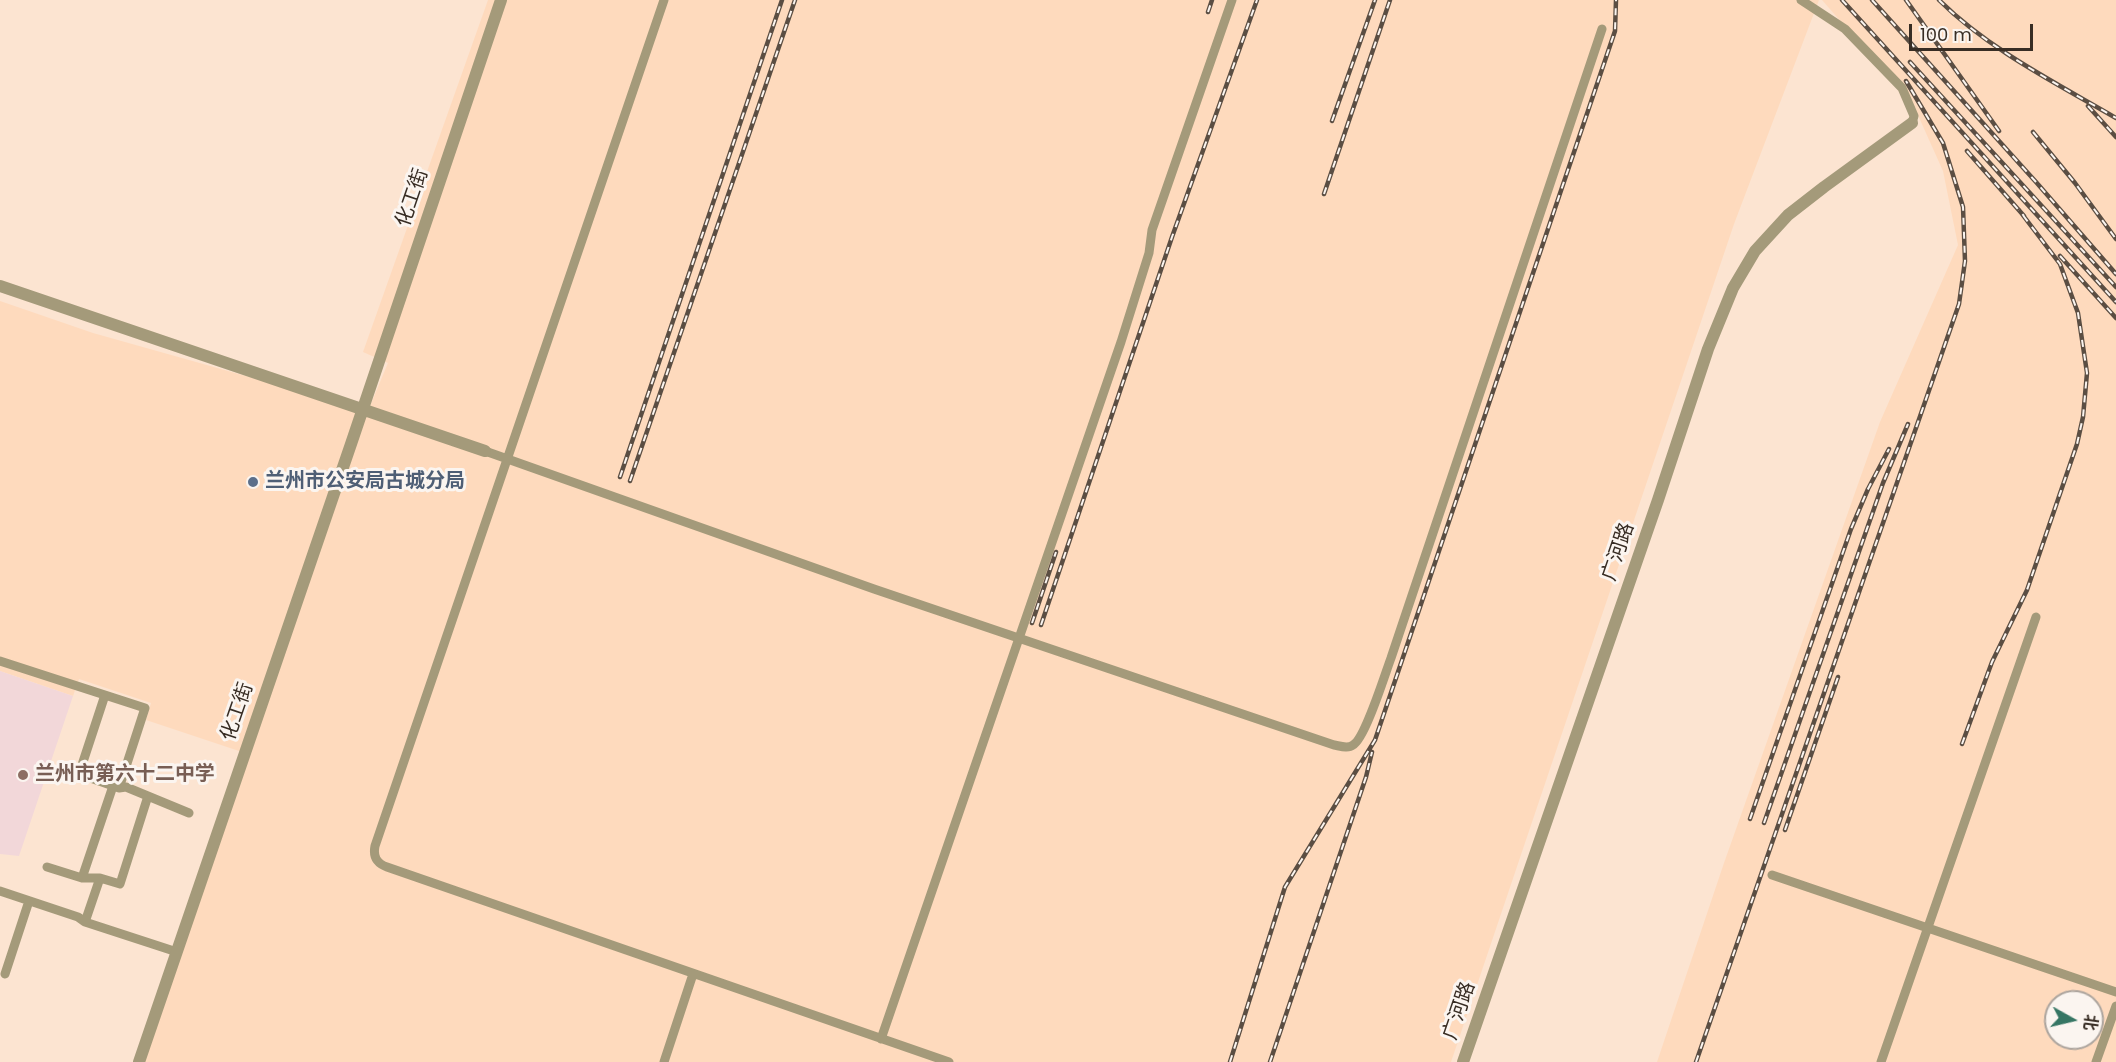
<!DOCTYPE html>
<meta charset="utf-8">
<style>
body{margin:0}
#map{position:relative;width:2116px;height:1062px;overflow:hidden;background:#fce4d1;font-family:Poppins,"Noto Sans SC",sans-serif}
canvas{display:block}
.north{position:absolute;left:2044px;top:990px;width:60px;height:60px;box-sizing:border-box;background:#fbf5f0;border:2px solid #ada59e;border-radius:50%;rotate:98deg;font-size:16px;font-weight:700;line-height:24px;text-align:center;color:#382d24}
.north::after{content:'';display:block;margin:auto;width:21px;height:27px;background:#367664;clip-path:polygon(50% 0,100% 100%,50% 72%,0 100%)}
.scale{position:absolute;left:1909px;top:24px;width:124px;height:27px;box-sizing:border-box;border:3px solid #382d24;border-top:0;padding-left:8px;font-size:18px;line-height:21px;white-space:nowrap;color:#382d24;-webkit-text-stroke:4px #fbf5f0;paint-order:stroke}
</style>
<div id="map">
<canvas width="2116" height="1062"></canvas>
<div class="north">北</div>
<div class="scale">100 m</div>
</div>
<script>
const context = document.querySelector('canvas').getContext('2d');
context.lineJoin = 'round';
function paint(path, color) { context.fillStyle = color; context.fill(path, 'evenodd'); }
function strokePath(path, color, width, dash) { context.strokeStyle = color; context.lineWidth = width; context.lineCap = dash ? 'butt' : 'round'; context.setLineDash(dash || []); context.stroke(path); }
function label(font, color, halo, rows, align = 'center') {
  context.font = font + ' Poppins,"Noto Sans SC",sans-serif'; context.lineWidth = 6; context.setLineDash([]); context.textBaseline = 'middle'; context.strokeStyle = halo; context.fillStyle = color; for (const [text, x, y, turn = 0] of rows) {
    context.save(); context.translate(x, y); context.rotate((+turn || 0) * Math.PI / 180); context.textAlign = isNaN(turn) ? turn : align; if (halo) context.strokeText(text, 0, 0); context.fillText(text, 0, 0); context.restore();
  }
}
paint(new Path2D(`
 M488 0H1819L1734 224 1451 1062H139L245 753 146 720 151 703 79 679 73 696 0 671V301L93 333 363 409 362 425 388 363 363 352Z
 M1822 0H2116V1062H1657L1724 863 1880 422 1958 245 1943 171 1913 104ZM2056 1002H2092V1038H2056Z`), '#fedabd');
paint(new Path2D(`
 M0 671 73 696 19 856 0 854Z`), '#f2d7d9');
strokePath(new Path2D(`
 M664 0 375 846C373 856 376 863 387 867L949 1062
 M1801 0 1845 29 1902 88 1914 116 1912 123
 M485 451 874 589 1334 745C1340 746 1348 749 1353 745 1365 739 1385 674 1391 658L1602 29
 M0 661 145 708 119 788 79 774 105 695
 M119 788 126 787 189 813
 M47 867 82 878H100L120 884 148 796
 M1772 875 2116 992
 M82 878 113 786
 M0 891 78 917 85 922 177 952
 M85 922 100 878
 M5 974 29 901
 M881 1039 1121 342 1149 253 1152 230 1232 0
 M664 1062 693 974
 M1881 1062 2036 617
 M2096 1062 2116 1006`), '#a49a7a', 9);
strokePath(new Path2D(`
 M0 286 485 451
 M139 1062 351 444 501 0
 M1463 1062 1658 500 1708 349 1733 288 1755 251 1788 215 1824 187 1912 123`), '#a49a7a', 12);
const rail = new Path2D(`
 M1842 0 2116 302
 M1872 0 2036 182 2116 274
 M1906 0 1999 131
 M1939 0C1988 49 2056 83 2116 118
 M1208 12 1212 0
 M1910 62 2116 287
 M2088 106 2116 137
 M1332 121 1375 0
 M2033 132 2075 183 2116 239
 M1967 151 2024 216
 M1324 194 1390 0
 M2060 256 2116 318
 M620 477 782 0
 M630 481 795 0
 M1032 623 1056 552
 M1041 625 1172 237 1257 0
 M1962 744 1992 662 2027 590 2077 444 2083 417 2087 373 2078 313 2060 264 2019 210
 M1750 819 1851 529 1868 489 1889 449
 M1764 823 1883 483 1908 424
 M1785 830 1838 677
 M1230 1062 1285 887 1375 740 1615 31 1616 0
 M1270 1062 1366 777 1372 752
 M1696 1062 1959 304 1965 261 1963 207 1943 143 1906 81`);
strokePath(rail, '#5b4e43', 4.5);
strokePath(rail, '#fbf5f0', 2, [7]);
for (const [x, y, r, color] of [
 [253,482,6,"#5c6f8a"],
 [23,775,6,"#8d6e63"]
]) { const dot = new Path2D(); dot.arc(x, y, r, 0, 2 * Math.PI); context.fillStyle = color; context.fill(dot); strokePath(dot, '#fbf5f0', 2); }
label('20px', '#382d24', '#fbf5f0', [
 ["化工街",413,198,-71],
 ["广河路",1619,552,-71],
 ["化工街",238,712,-71],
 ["广河路",1460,1011,-71]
]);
label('bold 20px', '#4e5e75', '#fbf5f0', [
 ["兰州市公安局古城分局",265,482]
], 'left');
label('bold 20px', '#785e54', '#fbf5f0', [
 ["兰州市第六十二中学",35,775]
], 'left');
</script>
